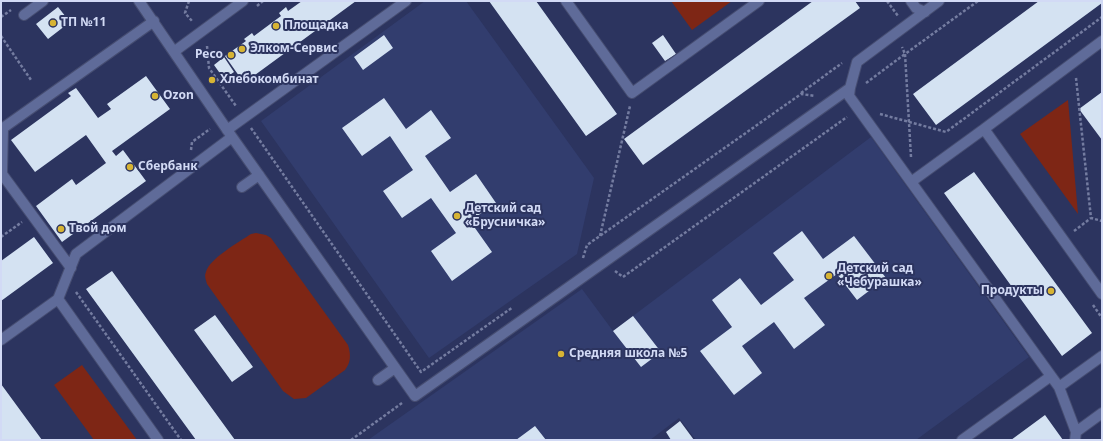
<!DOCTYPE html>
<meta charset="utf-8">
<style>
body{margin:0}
#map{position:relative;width:1103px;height:441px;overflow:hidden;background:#2c345f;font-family:"Noto Sans",sans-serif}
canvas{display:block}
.frame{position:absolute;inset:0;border:2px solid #d2daf5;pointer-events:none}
</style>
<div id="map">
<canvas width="1103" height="441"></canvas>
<div class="frame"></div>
</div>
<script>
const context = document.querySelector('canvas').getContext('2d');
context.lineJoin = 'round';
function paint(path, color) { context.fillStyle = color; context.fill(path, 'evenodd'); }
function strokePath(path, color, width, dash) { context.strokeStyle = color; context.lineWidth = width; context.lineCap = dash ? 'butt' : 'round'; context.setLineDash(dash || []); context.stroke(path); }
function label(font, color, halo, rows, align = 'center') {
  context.font = font + ' "Noto Sans",sans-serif'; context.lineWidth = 4; context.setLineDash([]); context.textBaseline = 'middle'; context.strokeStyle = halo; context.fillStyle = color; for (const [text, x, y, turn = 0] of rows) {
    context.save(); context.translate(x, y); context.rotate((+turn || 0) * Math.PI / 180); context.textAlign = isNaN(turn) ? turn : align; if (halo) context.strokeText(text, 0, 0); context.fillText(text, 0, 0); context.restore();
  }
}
paint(new Path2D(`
 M425 1H466L594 178 577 254 429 358 261 121Z
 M871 137 1029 357 916 440H696L679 418 650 440H368L582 289 613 331Z`), '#323d6e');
paint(new Path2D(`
 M671 1H732L692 30Z
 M1068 100 1078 214 1020 134Z
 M256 233 266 235 271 238 348 345C351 355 351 362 345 370L306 398 294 399 283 391 207 284C206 280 204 276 206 272 209 259 239 242 251 234Z
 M82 365 137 440H94L54 385Z`), '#7e2615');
paint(new Path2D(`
 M302 1H356L244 83 225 56 246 41 244 39 252 33 254 36 281 16 279 13 286 7 288 11Z
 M489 1H536L617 114 586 136Z
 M813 1H855L860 8 643 165 624 139Z
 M1039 1H1102V3L936 125 913 94Z
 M58 7 70 22 48 39 36 24Z
 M384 35 393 48 363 70 354 57Z
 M663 35 676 54 665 61 652 43Z
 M224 57 234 72 224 79 214 65Z
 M146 76 170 109 112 151 116 156 123 150 146 181 62 242 36 206 72 179 76 185 106 163 86 135 35 172 11 140 71 96 68 93 76 88 98 118 111 109 107 104Z
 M1102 92V140L1079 109Z
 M384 98 406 129 431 110 451 138 425 156 450 192 476 174 496 203 470 221 492 252 452 281 431 251 456 233 431 198 402 218 383 191 413 170 390 136 362 156 342 128Z
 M974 172 1092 333 1062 356 944 193Z
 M802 231 823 259 854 236 886 278 857 300 837 274 804 298 825 325 794 349 774 322 742 346 762 373 734 395 700 351 732 327 712 300 740 278 761 305 794 280 773 253Z
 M34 237 53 263 1 301V261Z
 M112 271 235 440H196L86 289Z
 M215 315 253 367 232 382 194 330Z
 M633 316 661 352 641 367 613 331Z
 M1 384 42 440H1Z
 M1045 415 1063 440H1011Z
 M680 421 694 440H671L666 432Z
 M535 426 546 440H516Z`), '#d4e2f2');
const minor = new Path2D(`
 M139 1 232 137 415 396 850 88 857 62 939 1
 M566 1 632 93 759 1
 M911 1 916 8 925 12
 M24 15 43 1
 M1102 41 984 129 1102 294
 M175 51 243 1
 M850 88 849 96 1059 387 1076 432 1075 440
 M227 130 406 1
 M911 182 984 129
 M242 187 259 175
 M71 268 2 174 3 128 154 21
 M58 299 76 254 232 137
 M1 340 58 299 158 440
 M378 380 395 368
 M1059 387 1102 356
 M1076 432 1102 413
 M962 440 1051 376`);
strokePath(minor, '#464d71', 12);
strokePath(new Path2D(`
 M189 1 185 13 192 21
 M887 1 898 16
 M257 6 263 1
 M1 17 11 10
 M1 36 31 80
 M207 46 209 68 236 106
 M1076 78 1091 218 1102 221
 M866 83 905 54 902 47
 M801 93 842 63
 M880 114 946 132 1102 17
 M251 128 421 372 513 307
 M191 150 192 142 210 129
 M911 157 905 54 978 1
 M1074 231 1091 218
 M600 236 630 106
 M1 237 22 222
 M583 258 587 245 801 94 815 96
 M615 271 623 277 847 117
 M76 292 181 440
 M1093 305 1102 318
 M351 440 402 403`), '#747ca0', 2.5, [3, 2]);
strokePath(minor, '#5f6b99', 10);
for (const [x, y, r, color] of [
 [53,23,4,"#d7b434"],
 [276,26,4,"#d7b434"],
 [242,49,4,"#d7b434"],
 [231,55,4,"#d7b434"],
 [212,80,4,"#d7b434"],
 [155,96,4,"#d7b434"],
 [130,167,4,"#d7b434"],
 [457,216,4,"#d7b434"],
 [61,229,4,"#d7b434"],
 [829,276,4,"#d7b434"],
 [1051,291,4,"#d7b434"],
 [561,354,4,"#d7b434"]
]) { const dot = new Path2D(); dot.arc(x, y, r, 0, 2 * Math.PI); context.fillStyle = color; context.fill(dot); strokePath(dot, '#2c345f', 1.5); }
label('bold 12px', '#d2daf5', '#2c345f', [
 ["ТП №11",61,23],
 ["Площадка",284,26],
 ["Элком-Сервис",250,49],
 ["Ресо",223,55,"right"],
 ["Хлебокомбинат",220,80],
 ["Ozon",163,96],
 ["Сбербанк",138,167],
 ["Детский сад",465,209],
 ["«Брусничка»",465,223],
 ["Твой дом",69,229],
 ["Детский сад",837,269],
 ["«Чебурашка»",837,283],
 ["Продукты",1043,291,"right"],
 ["Средняя школа №5",569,354]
], 'left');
</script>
